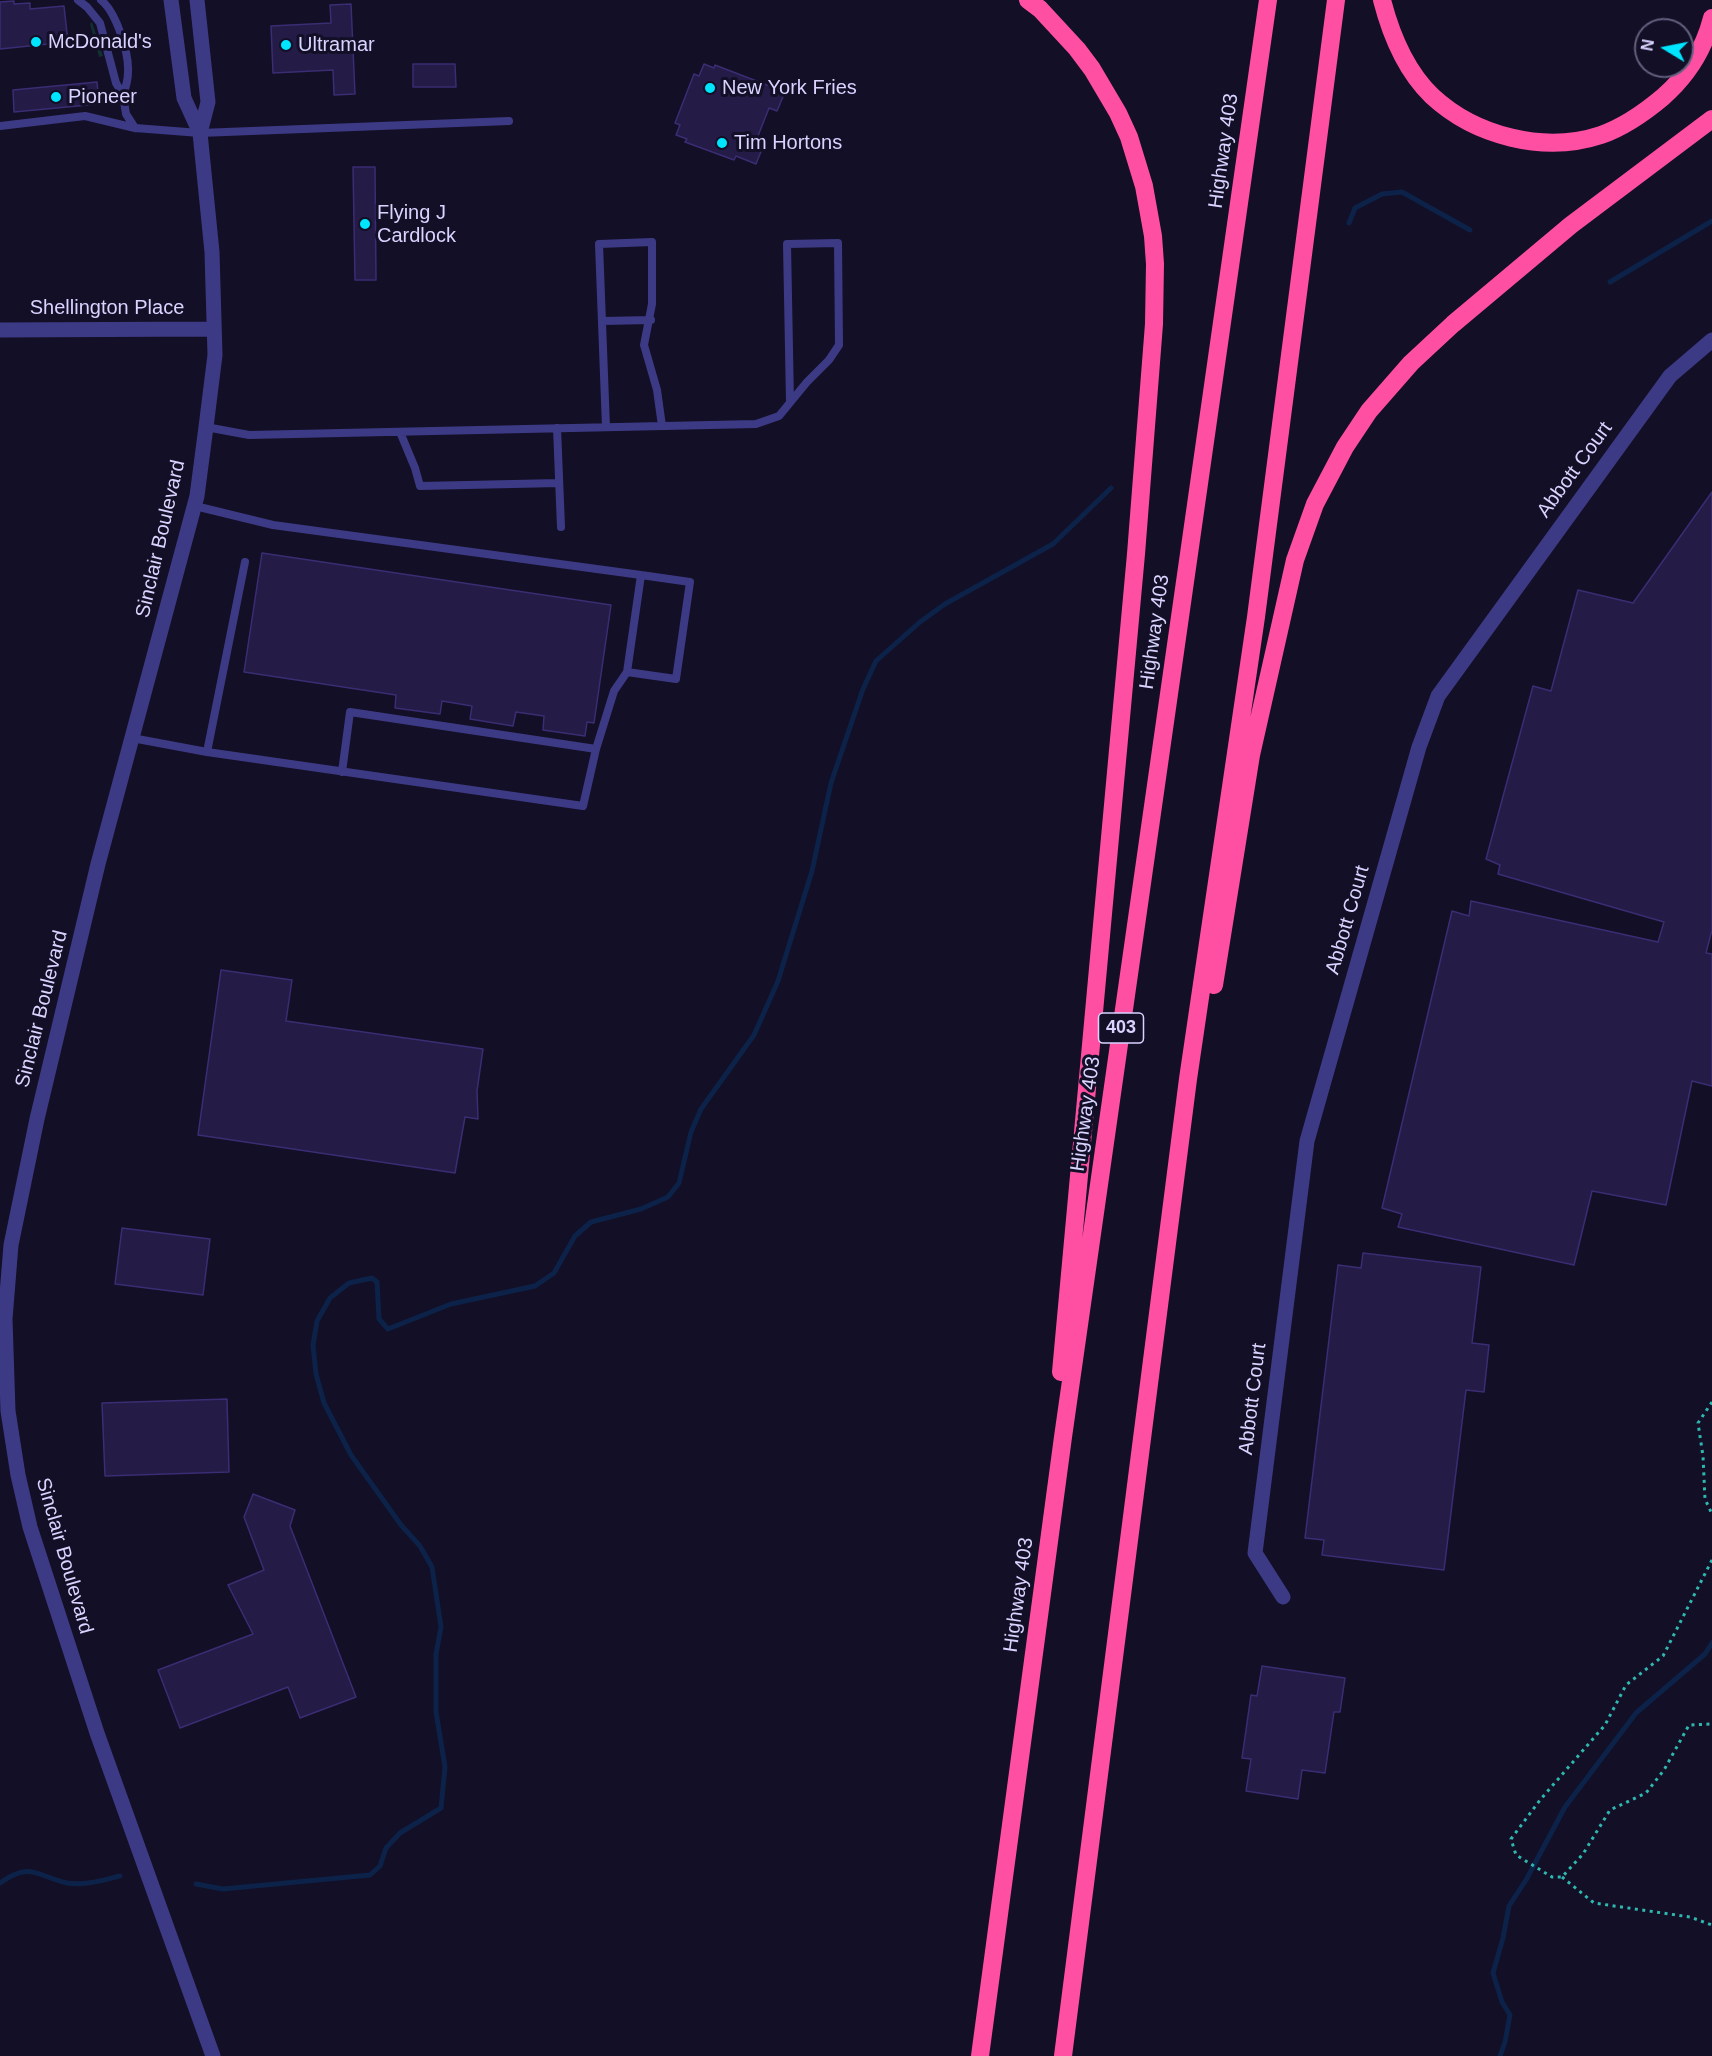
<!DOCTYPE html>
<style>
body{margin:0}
#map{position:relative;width:1712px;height:2056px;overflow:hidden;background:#130f26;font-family:Helvetica,sans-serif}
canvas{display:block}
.north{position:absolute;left:1634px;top:18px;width:60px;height:60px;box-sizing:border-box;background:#130f26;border:2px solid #625e7d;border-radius:50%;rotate:280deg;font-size:16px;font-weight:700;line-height:24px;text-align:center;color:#d9d4ff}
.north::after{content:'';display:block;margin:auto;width:21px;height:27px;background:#00e5ff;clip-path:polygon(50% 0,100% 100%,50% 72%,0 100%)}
</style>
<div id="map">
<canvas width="1712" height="2056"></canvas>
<div class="north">N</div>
</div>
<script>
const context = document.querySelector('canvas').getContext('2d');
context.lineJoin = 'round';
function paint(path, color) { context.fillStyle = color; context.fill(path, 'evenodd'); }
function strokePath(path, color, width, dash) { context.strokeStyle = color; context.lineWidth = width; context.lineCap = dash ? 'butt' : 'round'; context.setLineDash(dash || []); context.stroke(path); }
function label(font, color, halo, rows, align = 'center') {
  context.font = font + ' Helvetica,sans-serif'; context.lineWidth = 6; context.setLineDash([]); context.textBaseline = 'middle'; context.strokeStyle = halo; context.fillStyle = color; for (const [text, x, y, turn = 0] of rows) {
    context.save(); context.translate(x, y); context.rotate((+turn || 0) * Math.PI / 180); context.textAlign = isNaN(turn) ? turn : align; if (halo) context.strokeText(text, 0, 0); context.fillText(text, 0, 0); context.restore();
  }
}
paint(new Path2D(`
 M92 22 103 56 99 57 90 24Z`), '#12302f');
strokePath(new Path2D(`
 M1349 223 1355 208 1382 194 1402 192 1470 230
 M1610 282 1712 221
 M0 1883C31 1861 36 1876 67 1883 85 1886 103 1880 120 1876
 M196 1884 223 1889 370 1875 380 1866 386 1848 400 1833 441 1808 445 1767 436 1712V1654L441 1627 432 1567 420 1546 401 1525 351 1455 324 1403 316 1374 313 1345 317 1321 330 1298 349 1283 372 1278 377 1282 379 1319 388 1329 451 1304 535 1286 554 1273 575 1236 591 1222 641 1209 668 1197 679 1183 691 1132 701 1109 754 1035 778 981 812 871 831 783 863 689 876 661 920 622 945 604 1053 544 1111 488
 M1500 2056 1505 2042 1510 2015 1502 2002 1493 1973 1503 1938 1509 1906 1526 1880 1565 1807 1636 1713 1705 1654 1712 1643`), '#0c2248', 5);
const building = new Path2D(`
 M14 1V4L30 3V9L64 6 68 42 0 49V2Z
 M351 4 355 94 334 95 333 70 273 73 271 26 331 23 330 5Z
 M413 64H455L456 87H413Z
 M704 64 714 68 715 65 785 92 777 111 769 108 756 141 764 144 756 164 736 156 734 160 685 142 687 139 676 135 680 125 675 123 694 74 699 76Z
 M97 82 99 104 14 112 13 90Z
 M353 167H375L376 280H355Z
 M1712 492V930L1706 953 1712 954V1086L1692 1081 1666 1205 1592 1191 1574 1265 1398 1227 1402 1214 1382 1208 1452 911 1469 916 1471 901 1658 942 1664 922 1498 874 1500 865 1486 859 1533 686 1551 691 1578 590 1633 603Z
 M262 553 611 605 594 723 587 722 585 736 543 730 544 716 516 712 513 726 470 719 472 706 442 701 440 714 395 708 396 695 244 672Z
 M221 970 292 980 286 1021 483 1049 477 1091 478 1119 465 1117 455 1173 198 1135Z
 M122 1228 210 1239 203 1295 115 1284Z
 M1363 1253 1481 1267 1472 1343 1489 1345 1484 1392 1466 1390 1444 1570 1322 1555 1324 1540 1305 1538 1338 1265 1361 1268Z
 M227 1399 229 1472 105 1476 102 1403Z
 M253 1494 295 1510 290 1526 356 1697 300 1718 288 1687 180 1728 158 1670 253 1634 228 1585 264 1570 244 1517Z
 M1262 1666 1345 1678 1340 1712H1334L1325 1773 1302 1770 1298 1799 1246 1791 1251 1759 1242 1758 1251 1695 1257 1696Z`);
paint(building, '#241b47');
strokePath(building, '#3b2d73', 1.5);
strokePath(new Path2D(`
 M1712 1402 1698 1423 1703 1456 1705 1499 1712 1514
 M1712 1560 1663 1656 1626 1685 1605 1725 1540 1800 1511 1839 1516 1855 1552 1877H1562L1583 1854 1610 1810 1646 1793 1664 1770 1689 1725 1712 1724
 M1562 1877 1594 1903 1690 1917 1712 1925`), '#2fb8b0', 3, [3, 4.5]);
strokePath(new Path2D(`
 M78 0 87 7 100 23 116 83 123 95 126 114 135 128
 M101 0C116 12 129 52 128 72 128 80 126 87 123 95
 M0 126 85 116 135 128 200 133 509 121
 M602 321 651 320
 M206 427 249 435 756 424 779 416 807 382 829 360 839 345 838 243 787 244 790 402
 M606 427 599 244 652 242V304L644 345 657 390 662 426
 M557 428 561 527
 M400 432 415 468 420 486 559 483
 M627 672 676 679 690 582 641 575
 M132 738 207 752 583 806 596 749 614 691 627 672 641 575 273 525 195 506
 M207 752 245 562
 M342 772 350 712 596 749`), '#3d3a85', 8);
strokePath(new Path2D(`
 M171 0 184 98 200 133 212 252 215 355 206 427 197 496 98 864 37 1119 11 1245 5 1319 8 1411 18 1475 30 1527 97 1733 213 2056
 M197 0 208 102 200 133
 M0 330 214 329
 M1283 1597 1255 1553 1307 1141 1419 747 1438 696 1670 376 1712 340`), '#3d3a85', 15);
strokePath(new Path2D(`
 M1028 0 1040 9 1077 49 1092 69 1118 113 1129 137 1144 186 1153 236 1155 264 1154 324 1136 554 1061 1372
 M1382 0C1391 35 1405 70 1432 96 1475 136 1544 154 1601 135 1624 127 1644 113 1663 97 1687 76 1704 49 1712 18
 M1214 985 1251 755 1295 560 1315 504 1345 447 1369 411 1411 363 1453 324 1571 225 1712 119
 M980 2056 1063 1437 1268 0
 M1063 2056 1188 1079 1256 617 1336 0`), '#ff4fa3', 18);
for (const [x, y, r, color] of [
 [36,42,6,"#00e5ff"],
 [286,45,6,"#00e5ff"],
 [710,88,6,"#00e5ff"],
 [56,97,6,"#00e5ff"],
 [722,143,6,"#00e5ff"],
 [365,224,6,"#00e5ff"]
]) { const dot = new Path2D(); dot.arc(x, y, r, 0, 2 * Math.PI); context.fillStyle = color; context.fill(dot); strokePath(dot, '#130f26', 2); }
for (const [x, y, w] of [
 [1121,1028,45]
]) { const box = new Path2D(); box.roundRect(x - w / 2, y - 15, w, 30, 4.5); context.fillStyle = '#130f26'; context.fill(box); strokePath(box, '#d9d4ff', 1.5); }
label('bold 18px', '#d9d4ff', null, [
 ["403",1121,1028]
]);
label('20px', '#d9d4ff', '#130f26', [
 ["McDonald's",48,42],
 ["Ultramar",298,45],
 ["New York Fries",722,88],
 ["Pioneer",68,97],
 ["Tim Hortons",734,143],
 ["Flying J",377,213],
 ["Cardlock",377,236]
], 'left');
label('20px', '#d9d4ff', '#130f26', [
 ["Highway 403",1224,151,-82],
 ["Shellington Place",107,308],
 ["Abbott Court",1575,470,-54],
 ["Sinclair Boulevard",161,539,-77],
 ["Highway 403",1155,632,-82],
 ["Abbott Court",1348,920,-74],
 ["Sinclair Boulevard",42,1009,-76],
 ["Highway 403",1086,1114,-82],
 ["Abbott Court",1253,1399,-83],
 ["Sinclair Boulevard",64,1556,74],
 ["Highway 403",1019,1595,-82]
]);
</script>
